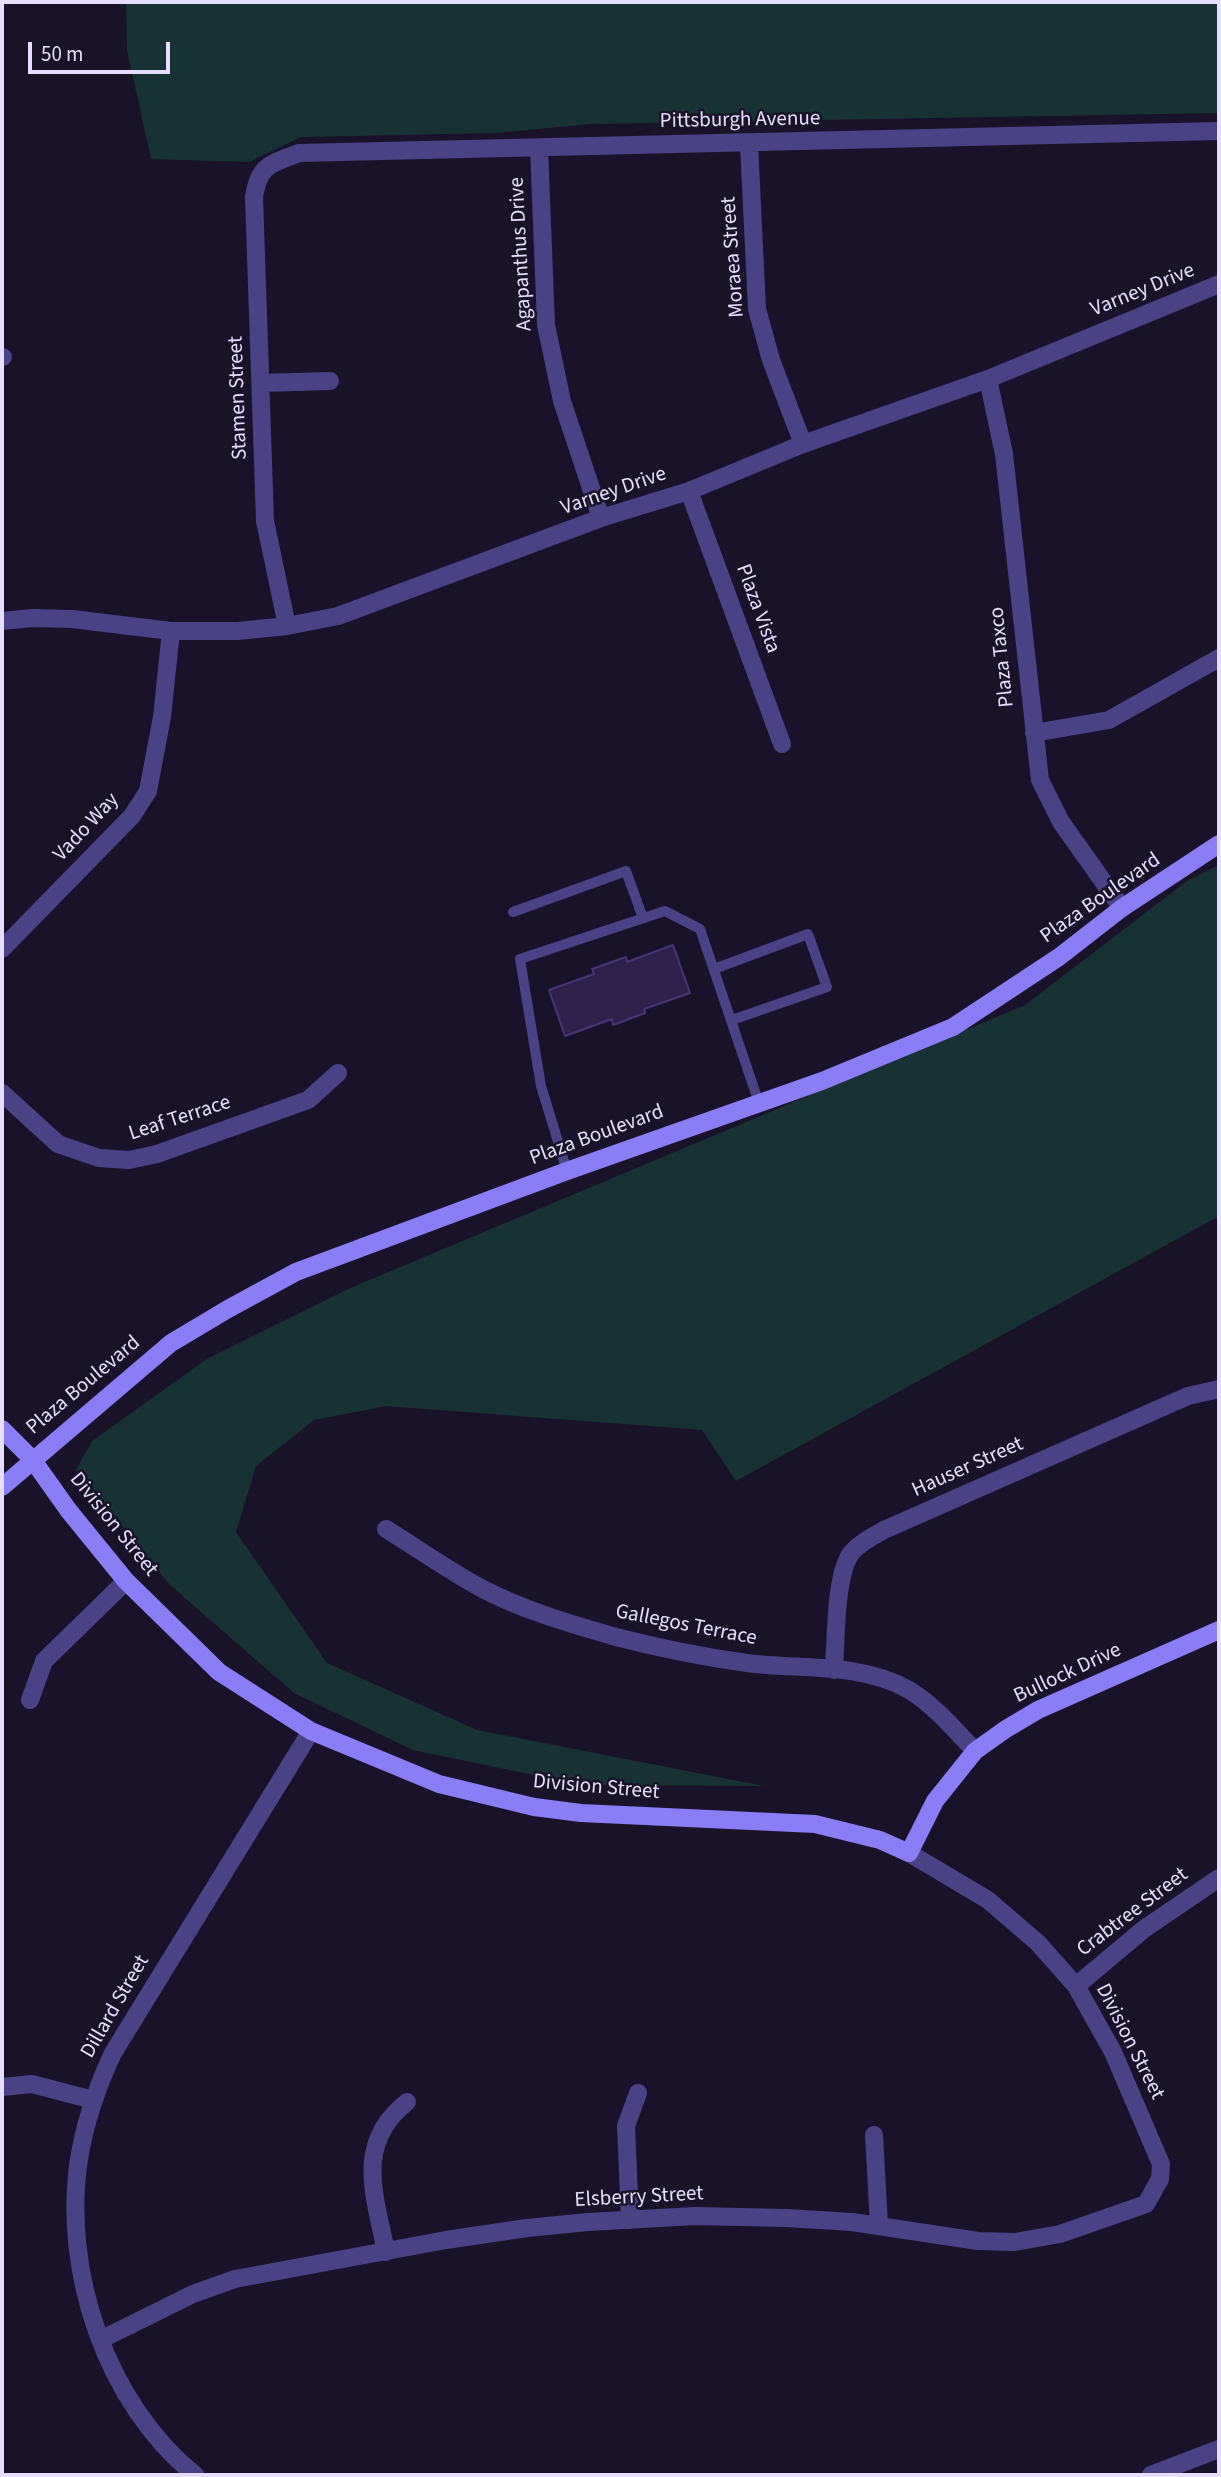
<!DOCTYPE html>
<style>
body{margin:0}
#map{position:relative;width:1221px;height:2477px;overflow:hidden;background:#19132a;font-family:"Source Sans 3",sans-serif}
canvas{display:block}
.frame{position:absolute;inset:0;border:4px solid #e5dffd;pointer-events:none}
.scale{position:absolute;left:28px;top:42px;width:142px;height:32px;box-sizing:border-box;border:4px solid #e5dffd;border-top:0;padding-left:9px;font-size:21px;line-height:24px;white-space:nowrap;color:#e5dffd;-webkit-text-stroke:5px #19132a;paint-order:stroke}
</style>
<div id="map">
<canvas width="1221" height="2477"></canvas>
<div class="frame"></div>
<div class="scale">50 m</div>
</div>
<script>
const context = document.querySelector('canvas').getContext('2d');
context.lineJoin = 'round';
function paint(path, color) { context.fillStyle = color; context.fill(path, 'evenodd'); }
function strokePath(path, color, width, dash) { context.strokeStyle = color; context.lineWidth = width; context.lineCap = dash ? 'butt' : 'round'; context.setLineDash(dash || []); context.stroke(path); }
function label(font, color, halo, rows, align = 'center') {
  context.font = font + ' "Source Sans 3",sans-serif'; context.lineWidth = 5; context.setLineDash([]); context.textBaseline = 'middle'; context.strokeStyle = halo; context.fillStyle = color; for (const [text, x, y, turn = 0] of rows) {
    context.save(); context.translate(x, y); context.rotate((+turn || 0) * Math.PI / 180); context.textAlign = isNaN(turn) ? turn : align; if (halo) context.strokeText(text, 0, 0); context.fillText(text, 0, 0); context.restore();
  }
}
paint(new Path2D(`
 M126 2H1219V113L590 124 496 133 301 137 249 162 151 159 127 50Z
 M1219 865V1216L736 1481 702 1430 386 1406 314 1420 256 1466 236 1532 327 1663 477 1730 764 1786 582 1785 413 1750 294 1693 170 1585 76 1470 92 1441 207 1359 348 1289 1025 1005 1187 881Z`), '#173234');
const building = new Path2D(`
 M673 945 690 993 644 1009 645 1013 613 1025 612 1019 565 1036 549 990 594 974 592 969 626 957 627 962Z`);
paint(building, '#2d214a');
strokePath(building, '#473574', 2);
strokePath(new Path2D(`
 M513 912 626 871 643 918
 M714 969 808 934 827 987 732 1020
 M567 1171 541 1086 520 959 665 911 700 929 759 1103`), '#4b4285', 10);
strokePath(new Path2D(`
 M749 144 757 309 771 360 803 444
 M539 148 546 325 562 401 601 518
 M2 357H3
 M988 379 1004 454 1040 780 1061 822 1122 908
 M261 383 330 381
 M689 491 782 744
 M2 621 32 618 72 619 171 631H238L287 626 338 616 601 518 689 491 803 444 988 379 1219 284
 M287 626 265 521 254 197C259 164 271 164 299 153L1219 131
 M1034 733 1109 720 1219 658
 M2 949 132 816 148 791 162 717 171 631
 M2 1093 58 1144 99 1158 129 1160 157 1154 308 1100 338 1073
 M386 1529C417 1548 448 1570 481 1588 522 1610 571 1624 616 1637 659 1648 703 1657 747 1663 800 1670 861 1662 909 1690 934 1705 955 1730 975 1751
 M834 1670C836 1640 835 1573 852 1552 861 1542 873 1536 884 1530L1188 1396 1219 1389
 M30 1700 44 1661 126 1581
 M1076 1986 1144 1929 1219 1878
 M2 2087 32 2084 93 2100
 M874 2135 879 2225
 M630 2220 626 2126 638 2093
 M386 2252C375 2195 354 2144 407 2102
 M102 2339 193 2294 235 2279 446 2240 527 2228 588 2222 695 2216 786 2218 852 2222 978 2241 1015 2242 1060 2234 1146 2204 1160 2179 1161 2164 1113 2052 1076 1986 1038 1943 988 1900 909 1853
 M195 2475C106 2403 62 2271 79 2159 85 2122 97 2087 113 2053L311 1731
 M1151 2475 1219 2449`), '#4b4285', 18);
strokePath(new Path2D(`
 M2 1429 32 1459 69 1511 126 1581 219 1672 311 1731 439 1784 534 1807 581 1813 815 1824 880 1840 909 1853 935 1801 975 1751 1006 1729 1038 1710 1219 1630
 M2 1487 171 1343 228 1309 296 1272 567 1171 822 1081 953 1027 1059 957 1122 908 1219 844`), '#8b7df5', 18);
label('21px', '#e5dffd', '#19132a', [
 ["Pittsburgh Avenue",740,121,-1],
 ["Agapanthus Drive",522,254,-93],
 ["Moraea Street",734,257,-94],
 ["Varney Drive",1143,291,-22],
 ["Stamen Street",239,398,-92],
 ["Varney Drive",614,492,-19],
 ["Plaza Vista",757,609,70],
 ["Plaza Taxco",1003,657,-96],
 ["Vado Way",87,828,-47],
 ["Plaza Boulevard",1101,899,-35],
 ["Leaf Terrace",180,1119,-18],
 ["Plaza Boulevard",597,1136,-20],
 ["Plaza Boulevard",84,1386,-40],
 ["Hauser Street",968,1468,-24],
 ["Division Street",113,1525,51],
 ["Gallegos Terrace",686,1626,11],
 ["Bullock Drive",1068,1674,-25],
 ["Division Street",596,1788,5],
 ["Crabtree Street",1133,1913,-37],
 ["Dillard Street",116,2007,-60],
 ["Division Street",1129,2042,63],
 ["Elsberry Street",639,2198,-3]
]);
</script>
